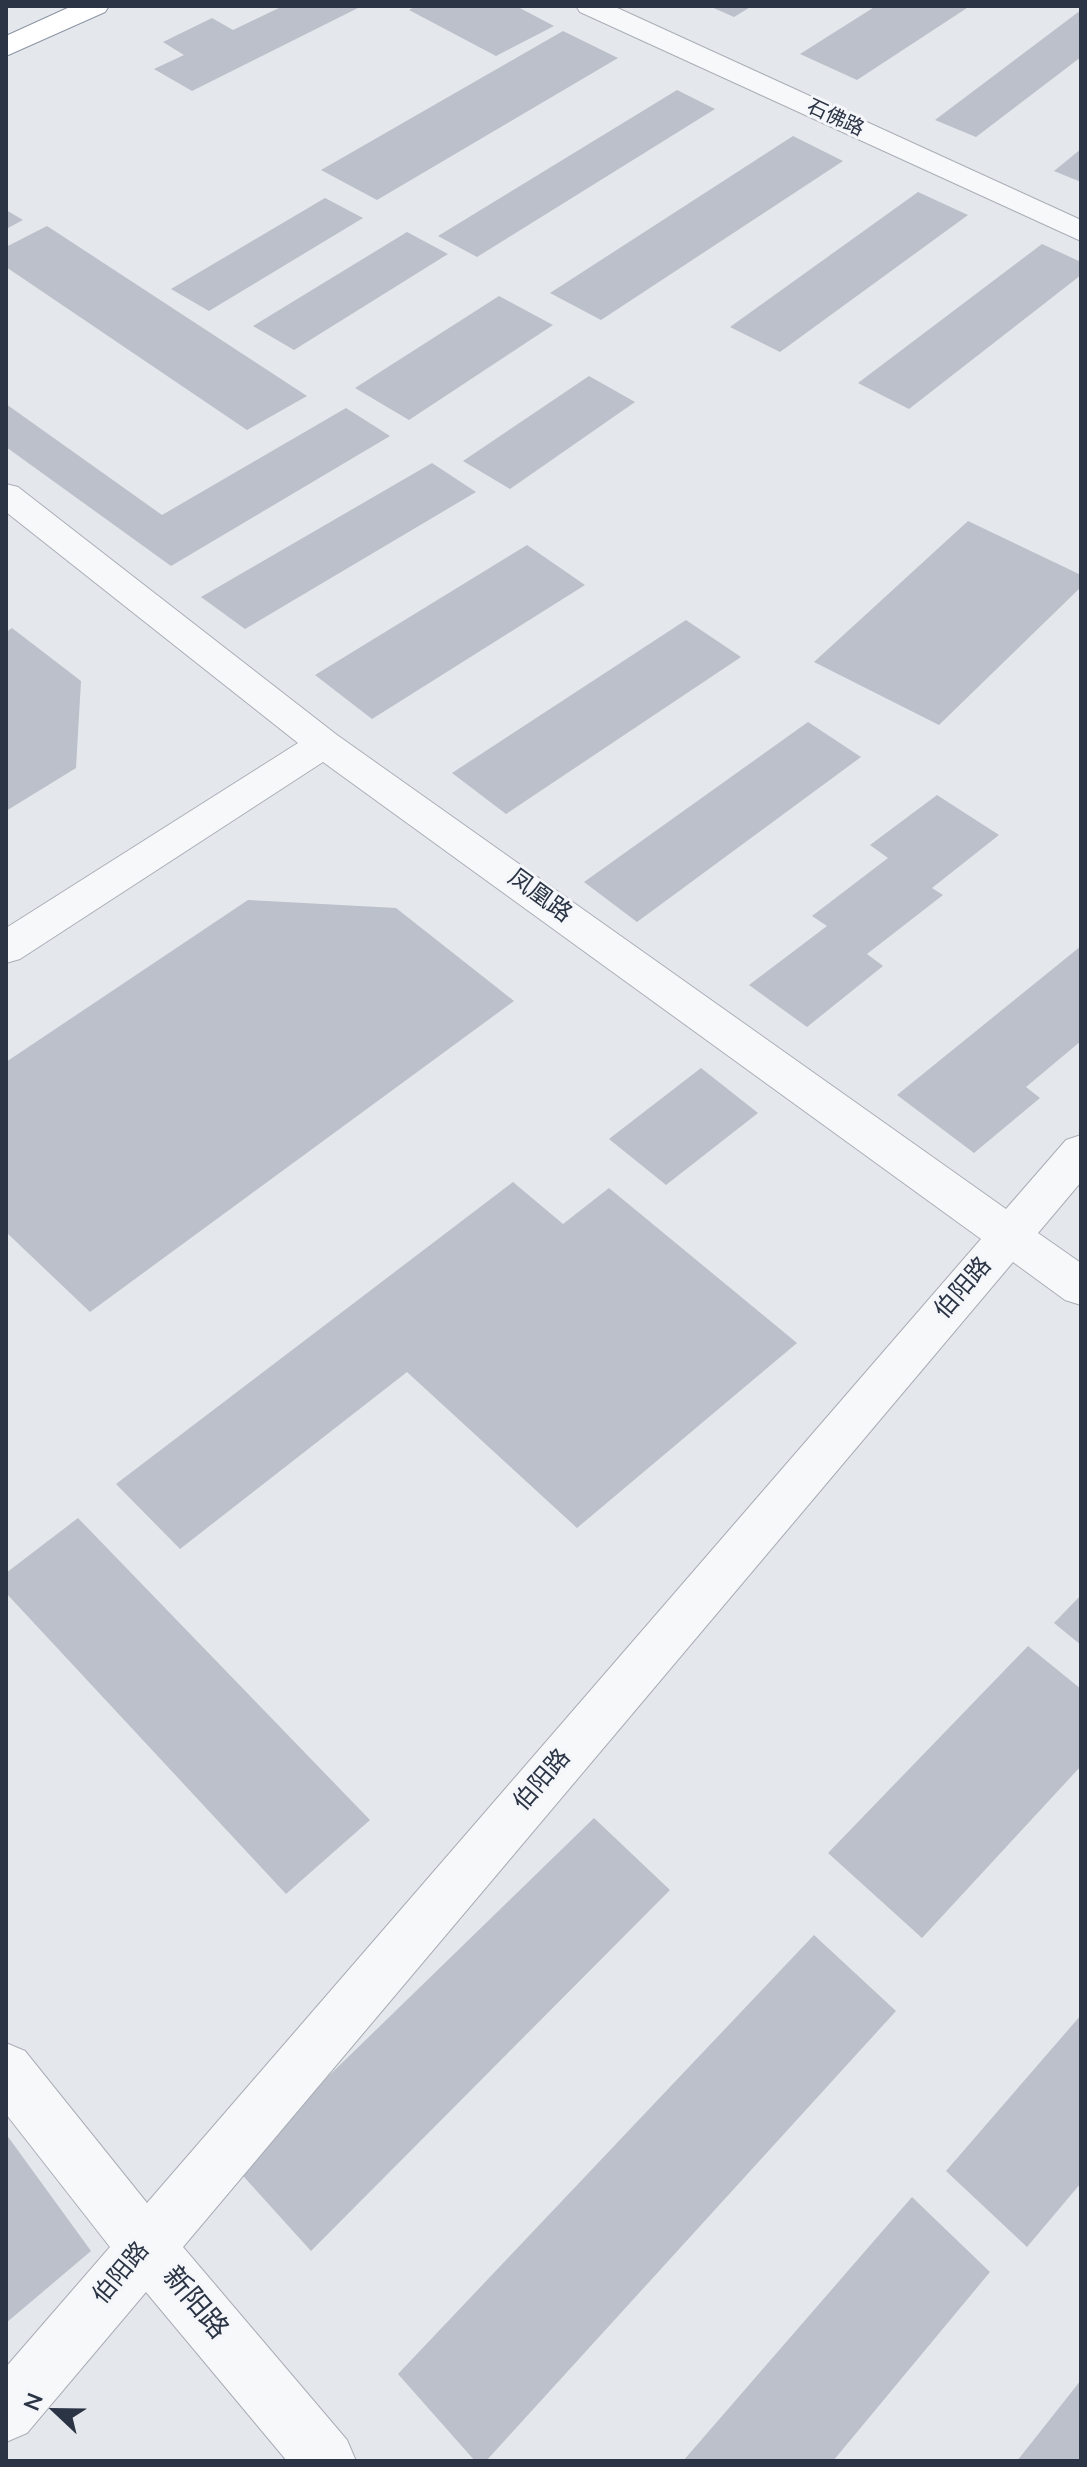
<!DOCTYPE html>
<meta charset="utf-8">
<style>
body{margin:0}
#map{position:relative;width:1087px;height:2467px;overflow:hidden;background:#e4e7ec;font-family:"Nunito Sans",sans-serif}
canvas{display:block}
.frame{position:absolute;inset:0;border:8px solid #2b3445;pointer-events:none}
.north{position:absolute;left:16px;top:2371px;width:80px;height:80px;-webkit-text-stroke:6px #f4f6f9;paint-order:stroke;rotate:292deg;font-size:22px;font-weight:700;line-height:32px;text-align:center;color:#2b3445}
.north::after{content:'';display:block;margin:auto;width:28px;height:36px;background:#2b3445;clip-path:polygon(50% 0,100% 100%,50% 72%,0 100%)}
</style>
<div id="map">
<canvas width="1087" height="2467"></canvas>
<div class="frame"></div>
<div class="north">N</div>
</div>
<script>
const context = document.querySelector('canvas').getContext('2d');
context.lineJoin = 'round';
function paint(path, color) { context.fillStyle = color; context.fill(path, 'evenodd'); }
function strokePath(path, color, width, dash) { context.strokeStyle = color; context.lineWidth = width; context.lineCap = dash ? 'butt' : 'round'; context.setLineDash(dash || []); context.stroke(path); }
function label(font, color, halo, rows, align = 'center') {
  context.font = font + ' "Nunito Sans","Noto Sans SC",sans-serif'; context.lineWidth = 6; context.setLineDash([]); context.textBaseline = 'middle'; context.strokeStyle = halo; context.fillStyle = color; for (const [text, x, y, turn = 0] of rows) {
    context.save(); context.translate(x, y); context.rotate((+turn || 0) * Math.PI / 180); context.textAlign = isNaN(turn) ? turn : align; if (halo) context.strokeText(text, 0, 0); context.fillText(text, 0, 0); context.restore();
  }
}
paint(new Path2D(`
 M283 6H362L192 91 154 69 184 55 163 42 212 18 233 30Z
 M416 6H516L554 26 496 56 409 10Z
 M709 6H752L734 17Z
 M876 6H970L857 80 800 54Z
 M1081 10V57L976 137 935 120Z
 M563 31 618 58 377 200 321 170Z
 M677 90 715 109 477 257 438 236Z
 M793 136 843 161 601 320 550 293Z
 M1081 149V182L1054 171Z
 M918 192 968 215 780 352 730 327Z
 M325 198 363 218 209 311 171 289Z
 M6 210 23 220 6 229Z
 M47 226 307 396 247 430 6 267V247Z
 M407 232 448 254 294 350 253 326Z
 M1042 244 1081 262V275L909 409 858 383Z
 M499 296 553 325 409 420 355 388Z
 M589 376 635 402 510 489 463 461Z
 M6 404 162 515 346 408 390 436 171 566 6 447Z
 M432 463 476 492 245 629 201 597Z
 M968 521 1081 575V587L939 725 814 662Z
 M527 545 585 585 372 719 315 675Z
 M686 620 741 657 506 814 452 773Z
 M12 628 81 681 76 768 6 811V632Z
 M808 722 861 757 637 922 584 882Z
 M937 795 999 835 932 888 943 895 867 954 883 966 807 1027 749 985 827 926 812 916 888 858 870 845Z
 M248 900 396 908 514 1001 90 1312 6 1232V1062Z
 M1081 946V1041L1026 1087 1040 1098 974 1153 897 1095Z
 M701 1068 758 1113 666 1185 609 1139Z
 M513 1182 563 1224 609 1188 797 1343 577 1528 407 1372 180 1549 116 1484Z
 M78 1518 370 1820 286 1894 6 1593V1573Z
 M1081 1595V1645L1054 1623Z
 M1028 1646 1081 1689V1766L922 1938 828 1853Z
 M594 1818 670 1890 311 2251 235 2167Z
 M814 1935 896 2011 486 2461H475L398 2374Z
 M1081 2015V2183L1027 2247 946 2171Z
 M6 2134 91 2251 6 2323Z
 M912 2197 990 2272 833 2461H683Z
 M1081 2380V2461H1017Z`), '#bbc0ca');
const minor = new Path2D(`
 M576 6H613L1081 220V241L580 12Z
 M6 484 18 487 337 735 1006 1209 1066 1140 1081 1135V1182L1038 1233 1081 1263V1305L1065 1300 1013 1262 183 2247 347 2440 356 2461H287L146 2292 27 2433 6 2442V2367L110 2247 6 2114V2043L25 2051 147 2203 981 1239 323 762 20 959 6 963V928L298 743 6 512Z`);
const trunk = new Path2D(`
 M72 6H109L105 12 6 56V36Z`);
strokePath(minor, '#a9aeb7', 2);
strokePath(trunk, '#8b94a3', 2);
paint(minor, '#f7f8fa');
paint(trunk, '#fff');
label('20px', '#2b3445', '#f4f6f9', [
 ["石佛路",835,119,25]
]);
label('24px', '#2b3445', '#f4f6f9', [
 ["凤凰路",539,897,36],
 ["伯阳路",964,1289,-49],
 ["伯阳路",543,1781,-49],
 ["伯阳路",122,2274,-50]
]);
label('28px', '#2b3445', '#f4f6f9', [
 ["新阳路",194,2304,50]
]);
</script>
